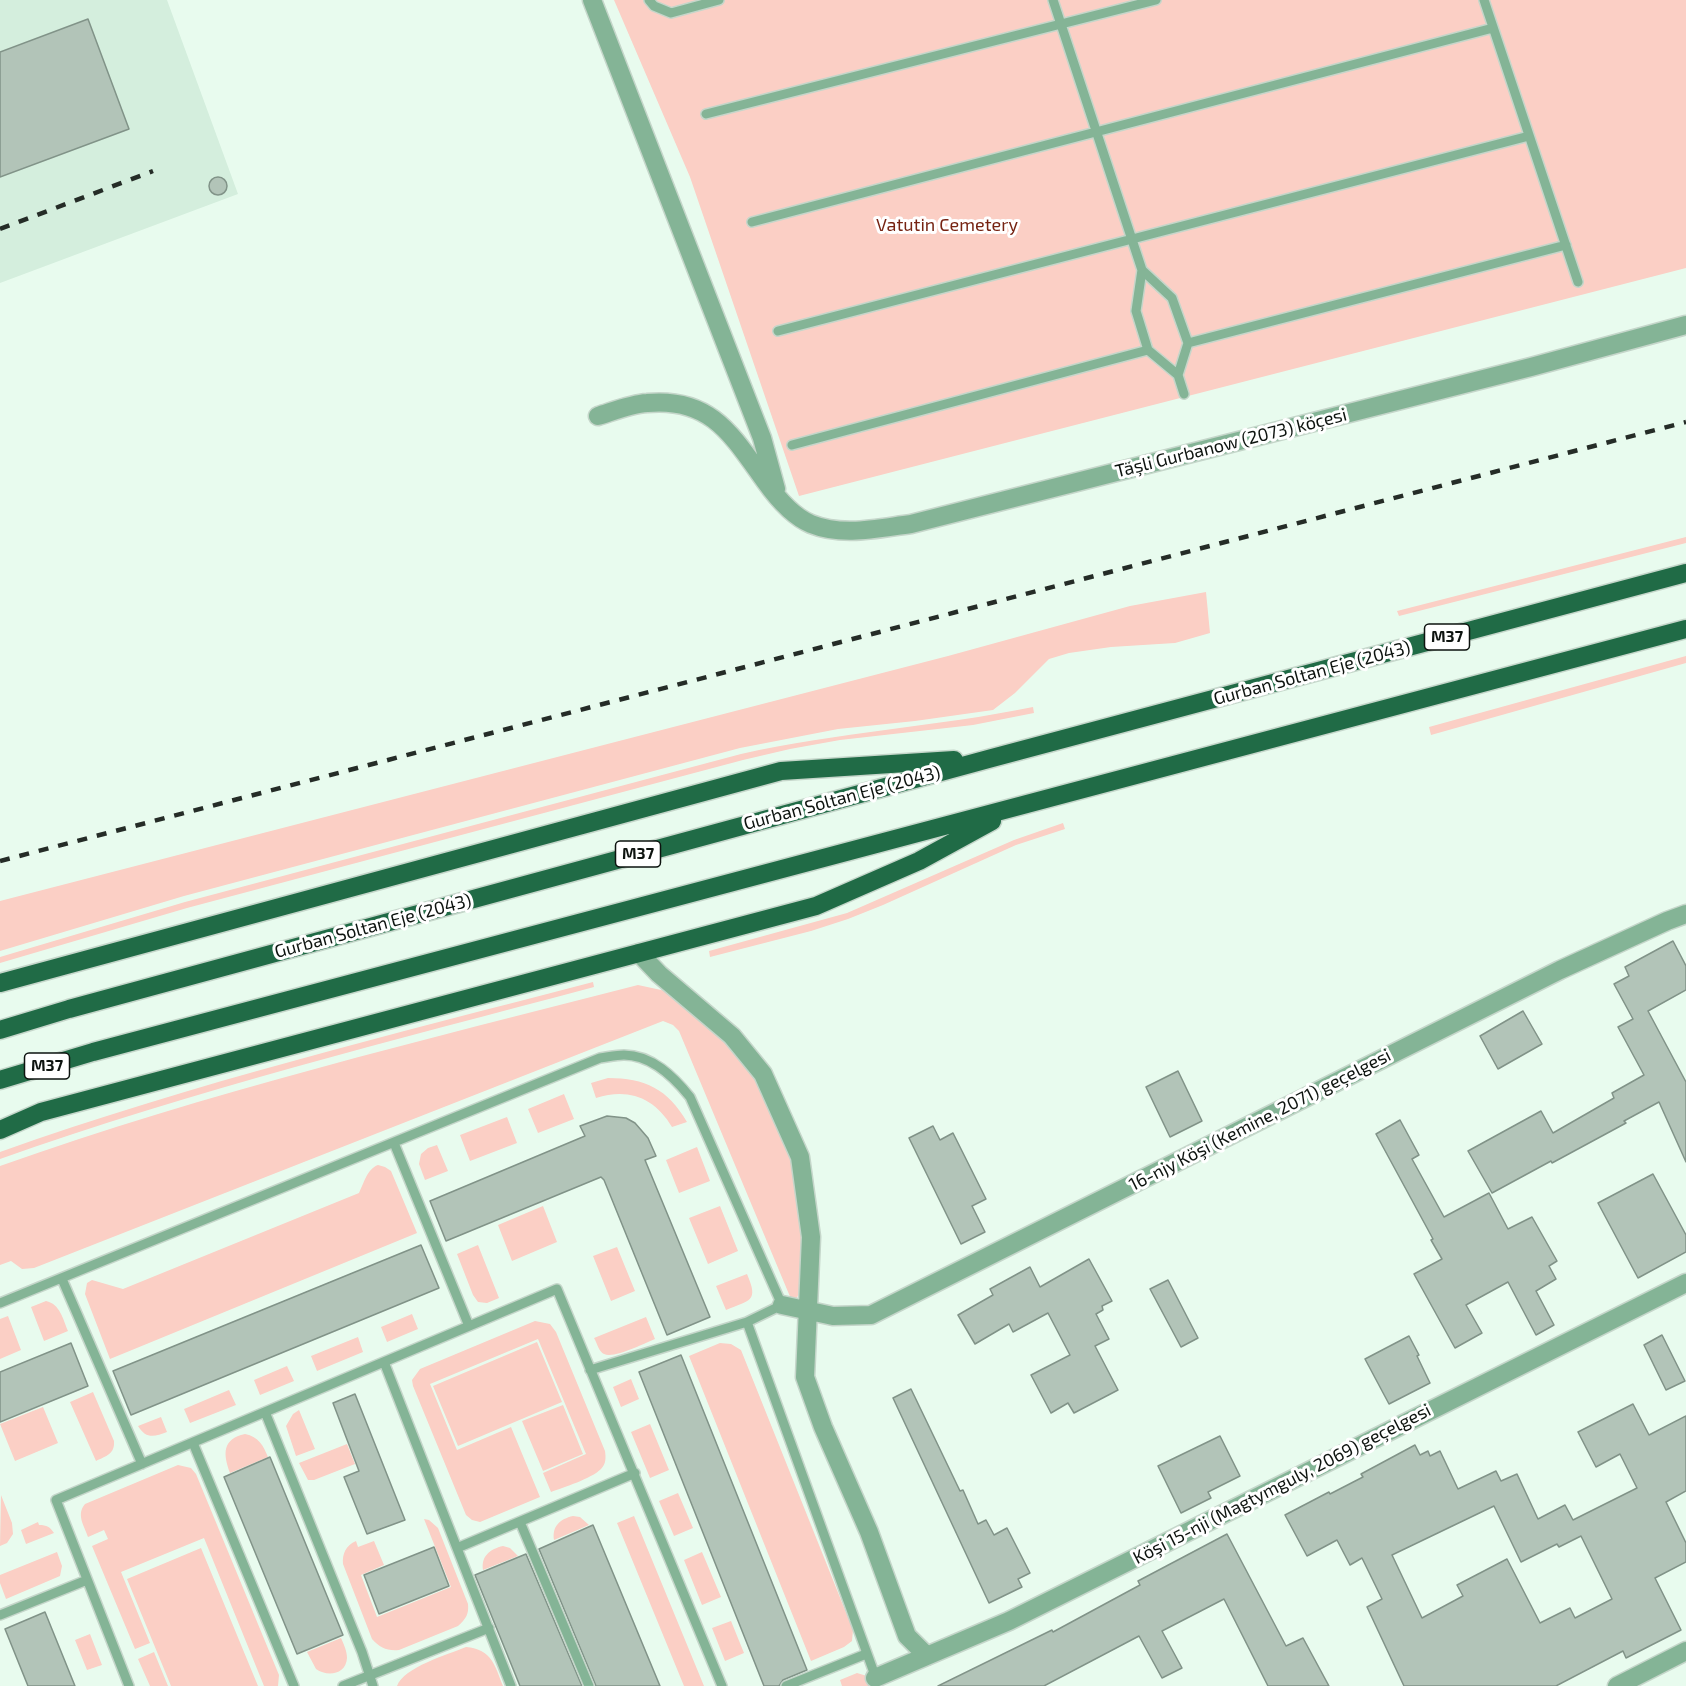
<!DOCTYPE html>
<meta charset="utf-8">
<style>
body{margin:0}
canvas{display:block;background:#e8fbee}
</style>
<canvas width="1686" height="1686"></canvas>
<script>
const context = document.querySelector('canvas').getContext('2d');
context.lineJoin = 'round';
function paint(path, color) { context.fillStyle = color; context.fill(path, 'evenodd'); }
function strokePath(path, color, width, dash) { context.strokeStyle = color; context.lineWidth = width; context.lineCap = dash ? 'butt' : 'round'; context.setLineDash(dash || []); context.stroke(path); }
function label(font, color, halo, rows, align = 'center') {
  context.font = font + ' "Exo 2",sans-serif'; context.lineWidth = 6; context.setLineDash([]); context.textBaseline = 'middle'; context.strokeStyle = halo; context.fillStyle = color; for (const [text, x, y, turn = 0] of rows) {
    context.save(); context.translate(x, y); context.rotate((+turn || 0) * Math.PI / 180); context.textAlign = isNaN(turn) ? turn : align; if (halo) context.strokeText(text, 0, 0); context.fillText(text, 0, 0); context.restore();
  }
}
paint(new Path2D(`
 M0 0H167L238 194 0 283Z`), '#d4eedd');
paint(new Path2D(`
 M614 0H1686V268L799 496 690 177Z
 M1686 537V543L1399 616 1397 611Z
 M1206 592 1210 633 1175 643 1111 647 1069 653 1049 659 1015 693 993 710 915 721 838 729 740 748 184 896 0 951V901L948 656 1130 606Z
 M1686 656V663L1431 735 1429 727Z
 M1033 707 1034 713 973 725 840 740 790 749 743 760 187 908 0 963V957L185 902 741 754C838 732 936 727 1033 707Z
 M1063 823 1065 829 1016 845 883 905 848 919 811 931 710 957 709 951 847 913 1014 840Z
 M593 982 594 987C395 1040 194 1090 0 1159V1152C193 1083 394 1034 593 982Z
 M638 985 675 993 714 1017 778 1110 798 1181 804 1240 802 1286 796 1300 791 1299 679 1031 673 1025 663 1021 34 1268 22 1269 11 1261 0 1265V1166C208 1092 424 1040 638 985Z
 M608 1078C645 1078 668 1089 687 1122L672 1127C654 1097 628 1088 596 1098L591 1083Z
 M564 1094 574 1119 538 1133 528 1109Z
 M507 1117 517 1143 470 1161 460 1135Z
 M437 1145 448 1171 425 1180 419 1164 421 1154 428 1148Z
 M697 1147 710 1181 679 1193 666 1160Z
 M378 1165 385 1167 391 1171 417 1233 110 1359 85 1294 87 1283 92 1280 123 1289 359 1193C364 1183 367 1169 378 1165Z
 M543 1206 557 1242 512 1261 498 1225Z
 M720 1206 738 1251 708 1264 689 1218Z
 M478 1245 499 1298 487 1303 478 1302 473 1295 457 1254Z
 M617 1247 635 1291 611 1301 593 1256Z
 M747 1274C759 1302 750 1300 726 1310L716 1286Z
 M46 1301C60 1304 63 1319 68 1331L44 1341 31 1307Z
 M412 1314 418 1329 387 1342 381 1327Z
 M8 1316 21 1350 0 1359V1319Z
 M646 1317 655 1339C645 1343 614 1359 604 1354 599 1352 597 1343 594 1338Z
 M535 1321 550 1324 556 1332 605 1451C606 1458 606 1464 601 1469 591 1479 564 1487 551 1492L543 1473 586 1454 538 1339 430 1384 457 1450 511 1427 540 1497 480 1522 472 1520 466 1515 413 1386 412 1380 420 1369Z
 M358 1337 363 1352 317 1371 311 1356Z
 M537 1342 562 1402 458 1446 433 1386Z
 M720 1343 731 1344 741 1350 853 1630 852 1641 844 1647 811 1661 689 1356Z
 M287 1366 294 1381 260 1395 254 1380Z
 M631 1379 639 1399 621 1407 613 1387Z
 M229 1390 236 1405 190 1423 184 1409Z
 M93 1392 114 1441C115 1454 106 1456 96 1461L70 1402Z
 M563 1405 583 1454 543 1471 522 1421Z
 M43 1407 58 1443 15 1461 0 1424Z
 M299 1410 315 1449 296 1456 286 1426 293 1414Z
 M161 1417 167 1432C154 1437 146 1439 138 1426Z
 M650 1424 669 1470 650 1478 631 1432Z
 M245 1434C259 1437 263 1445 268 1457L230 1473C223 1454 222 1439 245 1434Z
 M347 1444 355 1464 314 1480H308L299 1463Z
 M178 1465 191 1468 196 1474 279 1675 278 1686H264L204 1538 121 1572 150 1643 135 1649 92 1546 108 1539 104 1530 88 1537C84 1525 76 1515 85 1504Z
 M678 1493 693 1528 674 1536 659 1501Z
 M1 1495 12 1523 13 1534 7 1543 0 1546Z
 M573 1516 580 1517 589 1525 554 1540C552 1526 560 1519 573 1516Z
 M634 1516 704 1686H684L617 1523Z
 M424 1519 429 1520 438 1528 468 1604C469 1614 466 1619 458 1626L399 1650C387 1651 380 1648 372 1639L343 1564C342 1554 346 1545 356 1541L358 1547 374 1541 384 1565 361 1575 377 1617 451 1587Z
 M38 1522 39 1525C47 1525 50 1527 54 1533L26 1544 21 1530Z
 M503 1546 510 1548 518 1556 483 1570C481 1556 490 1549 503 1546Z
 M201 1548 258 1686H171L127 1579Z
 M57 1552 62 1566 60 1576 6 1599 0 1583V1575Z
 M702 1552 721 1597 702 1605 684 1560Z
 M731 1621 744 1653 725 1661 712 1628Z
 M90 1634 102 1665 87 1670 75 1640Z
 M341 1638C344 1645 347 1651 347 1658 346 1675 327 1677 316 1669L307 1652Z
 M466 1647C492 1649 495 1666 503 1686H397C404 1667 447 1655 466 1647Z
 M154 1652 168 1686H150L138 1659Z
 M857 1673 867 1676 875 1686H842L840 1680Z`), '#fbcfc5');
const building = new Path2D(`
 M88 19 129 129 0 177V52Z
 M209 186a9 9 0 1 1 18 0a9 9 0 1 1-18 0Z
 M1673 941 1686 966V990L1648 1011 1686 1082V1162L1659 1102 1624 1121 1626 1123 1552 1163 1551 1161 1492 1193 1468 1151 1541 1111 1553 1133 1614 1098 1612 1093 1644 1075 1618 1027 1633 1019 1614 984 1629 976 1625 967Z
 M1523 1011 1542 1044 1498 1069 1480 1036Z
 M1178 1071 1202 1121 1170 1137 1146 1087Z
 M607 1116 626 1118 635 1123 648 1138 656 1156 645 1160 710 1317 667 1335 604 1180 601 1177 446 1241 430 1201 585 1136 580 1126Z
 M1400 1120 1419 1155 1412 1159 1444 1217 1489 1193 1508 1229 1532 1217 1557 1261 1549 1266 1556 1279 1536 1291 1554 1325 1536 1335 1508 1282 1466 1305 1482 1333 1455 1348 1414 1274 1442 1259 1431 1240 1433 1239 1376 1134Z
 M933 1126 940 1140 953 1133 986 1199 972 1206 985 1232 961 1244 909 1138Z
 M1653 1174 1686 1235V1252L1638 1278 1598 1203Z
 M421 1245 439 1288 131 1415 113 1371Z
 M1089 1259 1112 1301 1102 1306 1103 1310 1096 1314 1109 1339 1095 1346 1118 1390 1074 1413 1068 1403 1051 1413 1031 1375 1070 1355 1048 1313 1013 1332 1009 1324 975 1344 958 1315 993 1295 990 1289 1030 1267 1040 1287Z
 M1168 1280 1198 1338 1181 1347 1150 1289Z
 M1662 1335 1685 1381 1666 1390 1644 1345Z
 M1409 1336 1419 1355 1417 1356 1430 1383 1389 1404 1365 1359Z
 M71 1343 88 1386 0 1422V1372Z
 M681 1355 807 1670 783 1680 779 1686H764L639 1372Z
 M911 1389 960 1491 963 1490 978 1524 986 1520 994 1535 1007 1528 1030 1573 1018 1579 1022 1587 989 1603 893 1398Z
 M355 1394 405 1520 367 1534 344 1477 359 1471 333 1403Z
 M1633 1404 1649 1435 1686 1416V1491L1666 1502 1686 1543V1562L1655 1578 1681 1630 1626 1658 1623 1651 1556 1686H1404L1367 1607 1382 1599 1362 1558 1350 1565 1337 1540 1307 1556 1285 1515 1329 1492 1330 1494 1363 1477 1361 1474 1415 1445 1420 1455 1428 1451 1430 1456 1440 1451 1458 1489 1496 1471 1501 1481 1517 1474 1538 1519 1565 1505 1573 1520 1637 1488 1620 1454 1596 1467 1578 1432ZM1494 1506 1521 1562 1557 1544 1559 1547 1581 1536 1612 1599 1575 1618 1570 1608 1540 1623 1507 1559 1457 1585 1463 1596 1422 1618 1392 1555Z
 M1220 1436 1240 1476 1208 1492 1211 1498 1181 1513 1158 1466Z
 M270 1457 343 1635 297 1654 224 1477Z
 M593 1525 660 1686H596L539 1549Z
 M1227 1534 1286 1646 1303 1638 1329 1686H1268L1224 1599 1162 1631 1182 1668 1162 1678 1139 1636 1044 1686H938L1052 1630 1053 1632 1140 1585 1138 1581Z
 M434 1547 449 1586 379 1614 364 1575Z
 M526 1554 582 1686H520L475 1575Z
 M45 1612 75 1686H28L5 1629Z`);
paint(building, '#b2c4b8');
strokePath(building, '#819388', 1.5);
const service = new Path2D(`
 M649 0 654 6 671 13 719 0
 M1053 0 1142 270 1136 311 1148 350 1178 375 1184 394
 M1484 0 1578 282
 M706 114 1156 0
 M752 222 1493 28
 M1142 270 1172 298 1188 343 1178 375
 M778 331 1529 136
 M1188 343 1566 245
 M792 445 1148 350
 M394 1143 469 1326
 M62 1279 142 1464
 M0 1303 600 1058C608 1057 616 1055 624 1055 652 1055 674 1077 690 1097L782 1305 747 1322 877 1681
 M384 1362 511 1686
 M590 1370 747 1322
 M265 1412 362 1652 373 1686
 M193 1443 294 1686
 M520 1522 589 1686
 M457 1548 635 1473
 M0 1615 87 1580
 M129 1686 56 1500 557 1289 722 1686
 M343 1686 489 1628
 M786 1686 866 1654`);
const minor = new Path2D(`
 M592 0 762 438 776 489
 M598 416C614 411 631 404 647 403 711 397 732 435 765 481 777 498 792 516 811 524 843 537 879 528 911 524L1531 367 1686 325
 M639 953 659 974 732 1036 763 1074 800 1157 811 1237 805 1377 823 1427 869 1532 907 1636 927 1656
 M782 1305 833 1316 871 1315 1560 970 1667 921 1686 914
 M875 1678 1009 1621 1686 1283
 M1617 1686 1686 1651`);
const trunk = new Path2D(`
 M0 983 781 771 954 760
 M0 1030 69 1009 992 758 1686 573
 M0 1080 93 1052 1686 629
 M0 1130 41 1112 816 906 919 861 992 821`);
strokePath(service, '#c5d6ca', 12);
strokePath(minor, '#c5d6ca', 21);
strokePath(trunk, '#c5d6ca', 21);
strokePath(service, '#84b496', 9);
strokePath(minor, '#84b496', 18);
strokePath(trunk, '#206b46', 18);
strokePath(new Path2D(`
 M0 229 153 171
 M0 861 1686 422`), '#252c27', 4.5, [10, 10]);
for (const [x, y, w] of [
 [1447,637,45],
 [638,854,45],
 [47,1066,45]
]) { const box = new Path2D(); box.roundRect(x - w / 2, y - 13, w, 26, 4.5); context.fillStyle = '#fff'; context.fill(box); strokePath(box, '#0d130f', 1.5); }
label('bold 16px', '#0d130f', null, [
 ["M37",1447,637],
 ["M37",638,854],
 ["M37",47,1066]
]);
label('18px', '#762312', '#fff', [
 ["Vatutin Cemetery",947,225]
]);
label('18px', '#0d130f', '#fff', [
 ["Täşli Gurbanow (2073) köçesi",1231,443,-14],
 ["Gurban Soltan Eje (2043)",1312,673,-15],
 ["Gurban Soltan Eje (2043)",842,798,-15],
 ["Gurban Soltan Eje (2043)",373,926,-15],
 ["16-njy Köşi (Kemine, 2071) geçelgesi",1260,1120,-27],
 ["Köşi 15-nji (Magtymguly, 2069) geçelgesi",1282,1484,-27]
]);
</script>
